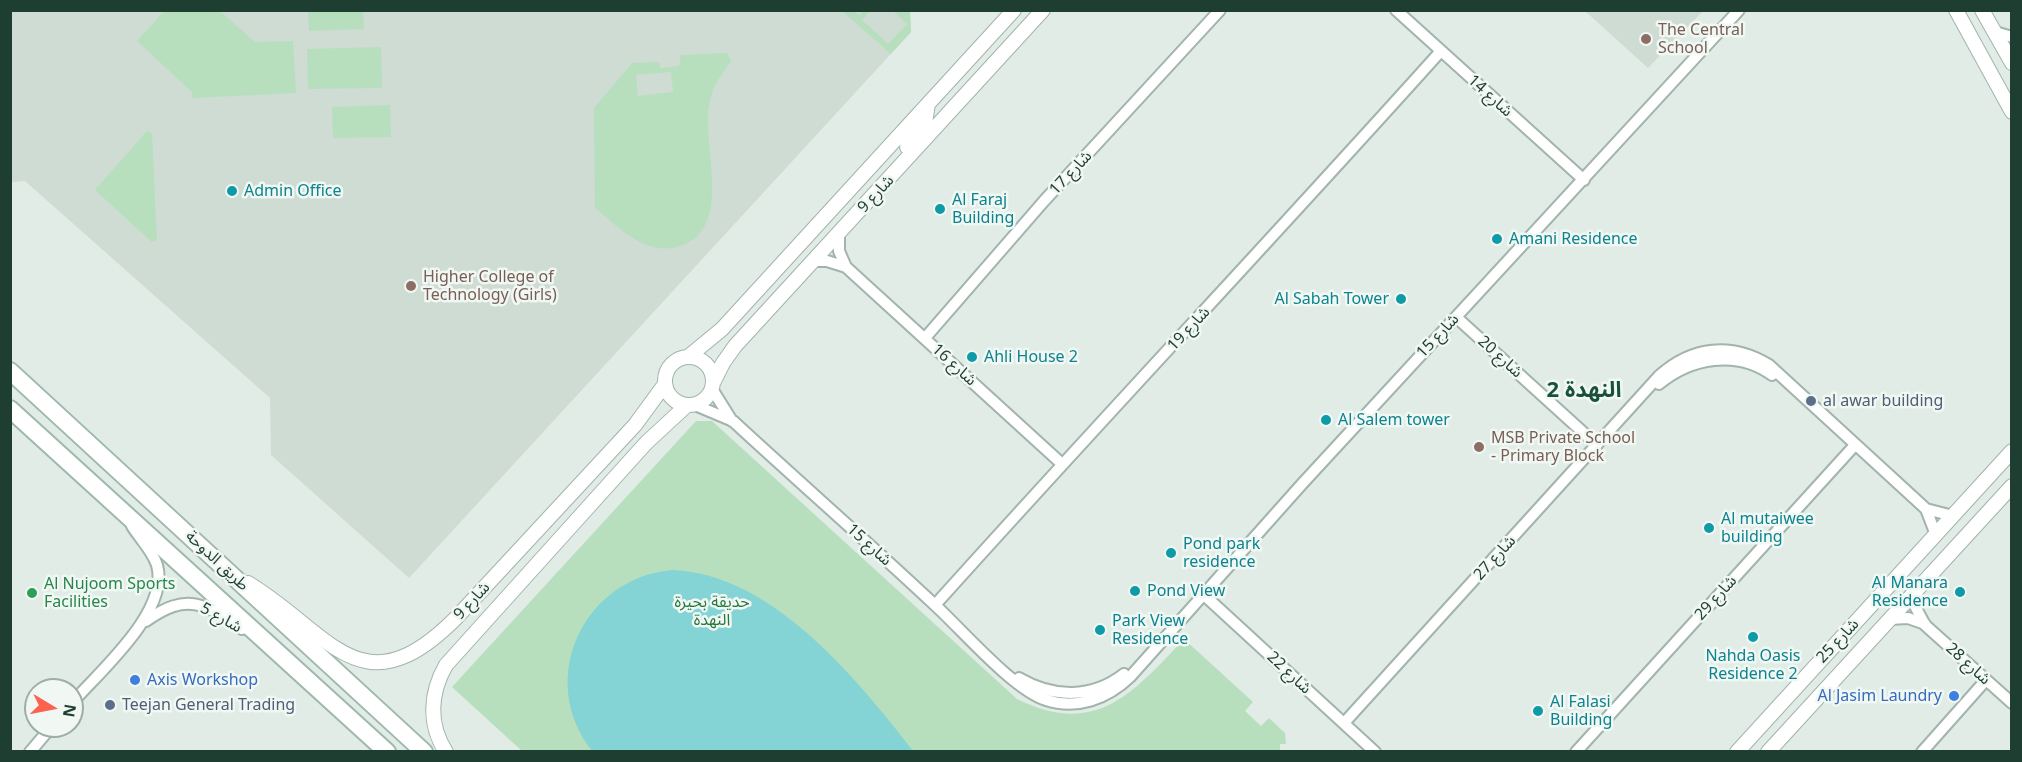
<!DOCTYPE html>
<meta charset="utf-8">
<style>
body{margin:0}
#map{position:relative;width:2022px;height:762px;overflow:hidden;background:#e0ece5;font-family:"Noto Sans",sans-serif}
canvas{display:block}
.frame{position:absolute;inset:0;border:12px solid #1f3e32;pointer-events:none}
.north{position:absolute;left:24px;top:678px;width:60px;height:60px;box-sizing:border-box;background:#f1f8f4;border:2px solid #9daea6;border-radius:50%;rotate:100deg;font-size:16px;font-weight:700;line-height:24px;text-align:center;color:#1f3e32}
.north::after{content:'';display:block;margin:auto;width:21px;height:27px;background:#fc634f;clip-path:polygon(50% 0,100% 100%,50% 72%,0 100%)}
</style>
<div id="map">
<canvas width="2022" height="762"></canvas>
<div class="frame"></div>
<div class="north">N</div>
</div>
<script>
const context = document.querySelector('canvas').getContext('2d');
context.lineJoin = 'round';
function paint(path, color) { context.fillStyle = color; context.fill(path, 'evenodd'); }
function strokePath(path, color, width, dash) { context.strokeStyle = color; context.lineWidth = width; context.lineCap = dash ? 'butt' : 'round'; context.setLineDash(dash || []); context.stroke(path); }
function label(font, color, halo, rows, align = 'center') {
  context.font = font + ' "Noto Sans","Noto Sans Arabic",sans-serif'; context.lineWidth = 5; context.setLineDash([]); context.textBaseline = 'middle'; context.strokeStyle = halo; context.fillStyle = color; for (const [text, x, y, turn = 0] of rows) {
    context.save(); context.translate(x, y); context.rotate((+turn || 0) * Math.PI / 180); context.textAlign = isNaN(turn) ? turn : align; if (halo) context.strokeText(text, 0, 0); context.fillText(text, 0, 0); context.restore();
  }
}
paint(new Path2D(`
 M11 11H910L911 32 409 578 271 455 270 398 25 181 11 182Z
 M1585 11H1703L1648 68Z`), '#cedcd4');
paint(new Path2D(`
 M165 10 220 11 255 42 293 41 296 93 192 98V92L137 41Z
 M308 11H363L364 29 309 31Z
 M842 11H854L859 15 864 11H870L862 20 888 44 907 24 893 11H910L911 32 891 54Z
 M381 47 382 88 308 89 307 49Z
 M727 53 731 61C721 75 711 88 709 106 702 146 733 226 683 245 647 259 620 228 595 208L594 108 632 63 659 62 660 68 679 66 681 55ZM671 72 673 92 638 96 636 75Z
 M390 105 391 137 333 138 332 107Z
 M147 131 152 134 157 240 152 242 95 190Z
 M696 421H712L1017 699C1096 738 1133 693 1184 639L1253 702 1245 711 1261 726 1269 718 1285 733 1286 744H1280V752L522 751 452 687Z`), '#b7dfbd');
paint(new Path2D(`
 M673 570C772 574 857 679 913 751H592C535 679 584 577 673 570Z`), '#84d3d5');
const minor = new Path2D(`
 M1396 10 1584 180
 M1995 32 2012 37
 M839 234V251L846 267 1062 464
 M814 261H827L846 267
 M1456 317 1597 445
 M925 338 1044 201 1220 10
 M1659 384C1690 358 1737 349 1772 375
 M712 389 732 421
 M695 405 733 421C800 483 869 543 936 606 963 631 1014 690 1046 700 1077 710 1107 699 1130 677L1302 484 1739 10
 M1926 509 1936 535
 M1916 590V608L1925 625 2012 703
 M1203 594 1375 752
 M935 605C1102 419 1273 238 1440 52
 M1889 619 1908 618 1925 624
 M146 621C187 592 204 603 242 629
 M1019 678C1053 698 1092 699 1124 674
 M72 703C100 671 170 611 157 565 152 550 140 539 132 526
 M1344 723 1659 376C1692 346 1732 342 1769 365L1926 509 1953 516
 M30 752 52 726
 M1576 752 1855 445
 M1922 752 1986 680`);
const tertiary = new Path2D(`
 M1956 10 2012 112
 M1982 10 2012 63
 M907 147 925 123 928 104
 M665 381a24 24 0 1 1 48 0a24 24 0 1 1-48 0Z
 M688 357 722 329 1014 10
 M714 381 723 363 735 346 1043 10
 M248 583C331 633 361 713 456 618L635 425 665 384
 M446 752C428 724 430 693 446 665L646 443 686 406
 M1737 752 2012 451
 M1768 752 2012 486`);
const secondary = new Path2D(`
 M10 371 424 752
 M10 409 387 752`);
strokePath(minor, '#a2b4ac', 14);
strokePath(tertiary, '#a2b4ac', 16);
strokePath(secondary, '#9eb9ac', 20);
strokePath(minor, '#fff', 10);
strokePath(tertiary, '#fff', 14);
strokePath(secondary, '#fff', 16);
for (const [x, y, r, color] of [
 [1646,39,6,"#8d6e63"],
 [232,191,6,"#0f9aa8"],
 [940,209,6,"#0f9aa8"],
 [1497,239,6,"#0f9aa8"],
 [411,286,6,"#8d6e63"],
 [1401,299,6,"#0f9aa8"],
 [972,357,6,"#0f9aa8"],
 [1811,401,6,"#5c6f8a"],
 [1326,420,6,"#0f9aa8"],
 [1479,447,6,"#8d6e63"],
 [1709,528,6,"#0f9aa8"],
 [1171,553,6,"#0f9aa8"],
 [1135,591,6,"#0f9aa8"],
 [1960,592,6,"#0f9aa8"],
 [32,593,6,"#2e9e5b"],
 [1100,630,6,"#0f9aa8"],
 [1753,637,6,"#0f9aa8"],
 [135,680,6,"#3f7fe0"],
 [1954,696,6,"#3f7fe0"],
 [110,705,6,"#5c6f8a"],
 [1538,711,6,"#0f9aa8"]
]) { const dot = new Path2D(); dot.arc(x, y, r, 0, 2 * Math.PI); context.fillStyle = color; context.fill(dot); strokePath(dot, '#f1f8f4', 2); }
label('16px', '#785e54', '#f1f8f4', [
 ["The Central",1658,30],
 ["School",1658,48],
 ["Higher College of",423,277],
 ["Technology (Girls)",423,295],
 ["MSB Private School",1491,438],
 ["- Primary Block",1491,456]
], 'left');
label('16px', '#1f3e32', '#f1f8f4', [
 ["شارع 14",1490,96,42],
 ["شارع 17",1071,173,-47],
 ["شارع 9",876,194,-47],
 ["شارع 19",1189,329,-47],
 ["شارع 15",1438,336,-47],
 ["شارع 20",1500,357,42],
 ["شارع 16",954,365,42],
 ["شارع 15",869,545,42],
 ["شارع 27",1495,558,-48],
 ["طريق الدوحة",217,561,43],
 ["شارع 29",1716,598,-48],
 ["شارع 9",472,601,-47],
 ["شارع 5",221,618,29],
 ["شارع 25",1838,641,-47],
 ["شارع 28",1968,664,42],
 ["شارع 22",1289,673,43]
]);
label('16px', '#0d838f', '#f1f8f4', [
 ["Admin Office",244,191],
 ["Al Faraj",952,200],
 ["Building",952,218],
 ["Amani Residence",1509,239],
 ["Al Sabah Tower",1389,299,"right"],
 ["Ahli House 2",984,357],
 ["Al Salem tower",1338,420],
 ["Al mutaiwee",1721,519],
 ["building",1721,537],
 ["Pond park",1183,544],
 ["residence",1183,562],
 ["Al Manara",1948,583,"right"],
 ["Residence",1948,601,"right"],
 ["Pond View",1147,591],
 ["Park View",1112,621],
 ["Residence",1112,639],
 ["Nahda Oasis",1753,656,"center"],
 ["Residence 2",1753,674,"center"],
 ["Al Falasi",1550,702],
 ["Building",1550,720]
], 'left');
label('16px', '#4e5e75', '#f1f8f4', [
 ["al awar building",1823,401],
 ["Teejan General Trading",122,705]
], 'left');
label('16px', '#27864d', '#f1f8f4', [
 ["Al Nujoom Sports",44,584],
 ["Facilities",44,602]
], 'left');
label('16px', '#27773c', '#f1f8f4', [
 ["حديقة بحيرة",712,602],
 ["النهدة",712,620]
]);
label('16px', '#366cbe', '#f1f8f4', [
 ["Axis Workshop",147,680],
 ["Al Jasim Laundry",1942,696,"right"]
], 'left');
label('bold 22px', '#1a513d', '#f1f8f4', [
 ["النهدة 2",1584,391]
]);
</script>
